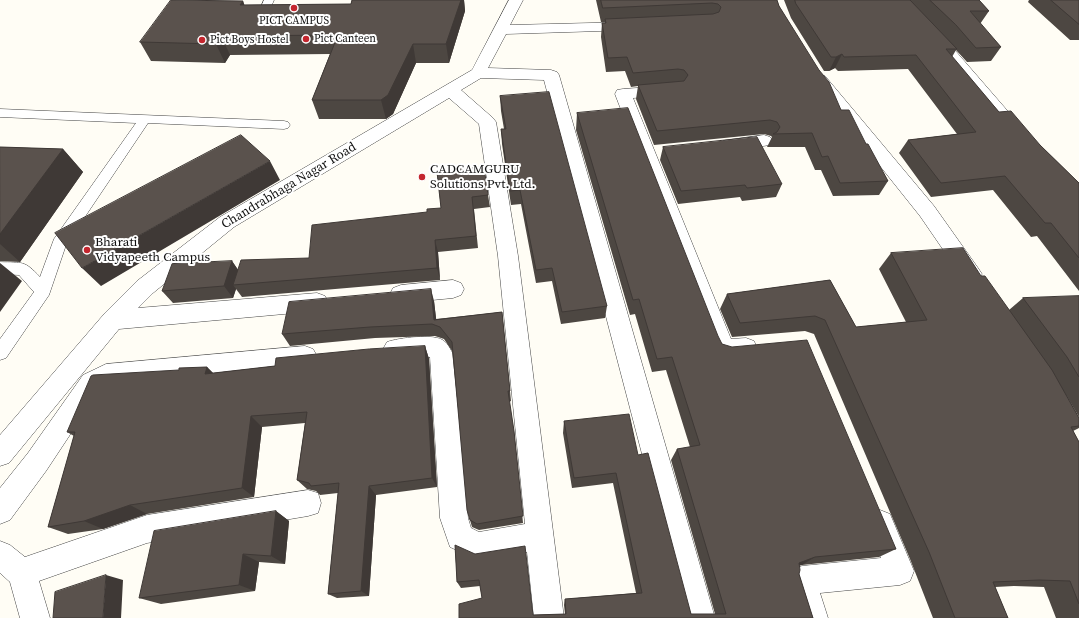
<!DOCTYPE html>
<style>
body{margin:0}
canvas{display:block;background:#fffdf5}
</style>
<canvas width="1079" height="618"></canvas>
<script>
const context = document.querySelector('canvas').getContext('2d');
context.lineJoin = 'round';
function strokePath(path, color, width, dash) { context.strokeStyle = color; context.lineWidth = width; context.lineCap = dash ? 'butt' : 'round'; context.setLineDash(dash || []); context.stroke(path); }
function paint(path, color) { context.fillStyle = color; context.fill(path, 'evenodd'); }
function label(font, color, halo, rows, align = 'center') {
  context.font = font + ' "Source Serif 4",serif'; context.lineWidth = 4; context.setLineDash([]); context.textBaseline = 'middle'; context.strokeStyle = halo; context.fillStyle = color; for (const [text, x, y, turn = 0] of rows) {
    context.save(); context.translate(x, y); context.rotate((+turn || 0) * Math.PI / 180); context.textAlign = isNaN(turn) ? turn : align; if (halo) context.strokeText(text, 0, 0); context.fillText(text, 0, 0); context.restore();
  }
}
const lane = new Path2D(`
 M264 0H274L268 14 263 17 258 14Z
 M0 109 284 121 288 122 290 125 288 128 284 129 148 123 66 245 49 295 6 358 0 360V339L34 292 19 275 0 274V262C23 263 24 260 40 277L54 239 136 123 0 117Z`);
const street = new Path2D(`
 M509 0H523L510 25 632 22 637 23 639 26 637 29 632 30 506 34 488 68 551 70 557 72 559 75 715 618H685L544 80 481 78 461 90 493 118 496 122 518 256 564 618H534L527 552 478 560 450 547 440 518 430 357 395 359 387 356 383 349 387 342C398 338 435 333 444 341 448 344 450 349 453 354L468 518 471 528 479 532 525 524 498 256 479 124 449 98 234 227 153 293 138 308 317 293 325 296 328 302 325 308 317 311 119 329 9 463 0 466V435L105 313 137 281 220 217 472 70Z
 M891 0H906L946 40 1025 131 1028 135 1025 139 1019 141 1013 139 936 46Z
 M819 74 825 76 934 206 978 268 982 274 978 280 971 282 964 280 920 216 813 82 811 79 813 76Z
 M666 86 672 87 674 91 672 95 633 98 731 339 746 338 754 341 757 348 754 355C742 359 728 361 716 357L615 94 617 90 623 89Z
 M764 135 770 137 773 141 770 145 729 151 723 149 720 145 723 141Z
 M453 280 461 283 464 289 461 295 453 298 401 303 393 300 390 294 393 288 401 285Z
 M305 346 313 349 317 356 313 363 305 366 109 385 99 391 46 471 10 520 0 524V488L28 453 83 375 106 364Z
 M308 490 318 493 321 503 318 513 308 516 147 543 39 581 50 618H20L10 582 0 573V541L10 545 25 557 147 515Z
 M880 510 890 514 914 571 910 581 900 585 820 593 828 618H798L788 580 792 570 802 566 881 558 866 524 870 514Z`);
strokePath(lane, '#444', 1);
strokePath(street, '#444', 1);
paint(lane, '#fff');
paint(street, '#fff');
paint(new Path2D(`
 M352 0H464L465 11 449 63H416L393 114 386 119H319L312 100 330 54 230 55 225 63 151 61 140 42 243 1 244 5 351 4Z
 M596 0H777L779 6 841 110 866 144 888 181 879 195 833 196 821 170H815L805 147H767L772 137 771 136 764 134 654 145 636 99 638 86 631 87 625 71 606 72 601 37 602 23H605V22H601Z
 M784 0H979L989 11 980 24 1001 47 991 61 967 62 956 50 952 57 999 112 1040 145 1079 183V291L1037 236 1031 237 993 190 931 197 899 153 908 140 957 134 908 69 838 71 835 68 829 71H824L791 18Z
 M1029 0H1079V40H1070L1028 2Z
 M500 96 607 306 605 318 561 324 552 281 536 283 521 204 511 205 502 144 501 129H504L501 111Z
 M577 113 722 344 896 549 879 557 802 565H799V574L813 618H459L482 598 480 586 461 588 457 582 455 545 533 615 565 614 564 605 565 599 636 593 613 483 572 488 563 433 564 421 638 455 691 614H715L671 460 677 449 690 447 666 370 652 372 635 314 630 315 576 130Z
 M0 147 63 149 83 172 20 262 0 261Z
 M663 147 782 184 776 197 742 201 740 197 678 204 660 160Z
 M437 172 488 195 490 207 474 209 478 248 438 252 440 280 242 297 236 289 233 298 173 303 162 291 232 261 238 270 309 258 441 208Z
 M891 253 981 276 1009 310 1023 298 1079 296V417L1065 393 1079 418V428L1073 431 1079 442V618H1056L1044 587 1014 586 995 587 1008 618H933L910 559 814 334 805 331 732 337 720 309 727 294 830 280 856 327 906 322 879 269Z
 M434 301 436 319 502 312 511 401 509 402 514 431 523 523 479 530 472 527 470 520 452 351 444 339 435 336 375 338 290 346 282 334Z
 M425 346 429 359 437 487 376 495 369 596 337 598 328 594 338 493 320 495 316 491 307 489 297 480 305 423 262 427 254 497 147 514 103 529 68 534 48 527 74 436 67 432 179 370 207 367 213 373 275 366Z
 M276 511 289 521 285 564 259 562 255 591 161 604 139 598Z`), '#4d4742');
paint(new Path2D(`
 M461 0H464L465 11 449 63 446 44Z
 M243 1 250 20 240 5Z
 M221 36 230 55 225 63 216 44Z
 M413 44 416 63 393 114 386 119 381 100Z
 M842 54 835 68 829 71 836 57Z
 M63 149 83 172 20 262 0 244V234Z
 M270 161 280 180 101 286 82 268Z
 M435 240 438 252 440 280 437 268Z
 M232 261 241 274 233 285 236 289 233 298 224 286Z
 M0 263 22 281 0 312Z
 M431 289 434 301 437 326 434 320Z
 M425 346 429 359 437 487 432 478Z
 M207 367 219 379 205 374Z
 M251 416 262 427 254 497 242 488Z
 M369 486 376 495 369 596 361 591Z
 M130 505 147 514 103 529 84 521Z
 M276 511 289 521 285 564 271 556Z
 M243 554 259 562 255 591 239 585Z
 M815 557 802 565 786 570 799 563Z
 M106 575 123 580 121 618H103Z`), '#3f3936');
const building = new Path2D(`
 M171 0 243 1 240 5 351 4 352 0H461L446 44H413L388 95 381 100H312L338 35 221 36 216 44 140 42Z
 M601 0H777L779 6 819 70 829 82 841 110H849L866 144H868L888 181 840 183 828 156 822 157 812 133 773 134 777 132 780 127 777 122 770 120 657 131 638 85 684 81 688 75 684 70 678 69 633 73 627 57 608 58 602 23H606L605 19 713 14 719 12 721 7 718 4 712 3 603 8Z
 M795 0H910L957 49H946L999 112 1011 111 1040 145 1079 183V258L1051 223H1045L1005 176 941 183 908 140 976 132 916 55 844 57 842 54 836 57H831L796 4Z
 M930 0H979L989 11H970L1001 47 976 48 956 25Z
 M1051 0H1079V24Z
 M549 92 607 306 562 312 552 268 536 270 520 190 510 191 501 129H506L500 96Z
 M628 108 718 336 722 344 732 347 807 340 896 549 815 557 799 563 800 570 799 574 813 618H459V604L482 598 479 580 457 582 455 545 475 554 525 546 533 615 566 614 565 599 642 593 616 473 574 478 564 421 629 414 638 455 648 453 691 614H726L677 449 700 445 672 357 657 359 639 299 633 300 577 113Z
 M241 135 270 161 82 268 55 233Z
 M757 137 782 184 747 188 745 185 681 191 663 147Z
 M0 147 63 149 0 234Z
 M484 167 488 195 472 197 476 236 435 240 437 268 233 285 241 260 309 258 312 225 427 212V209L441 208 437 172Z
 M963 248 981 276H985L1052 370 1079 418V426L1071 427 1079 442V604L1070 581 1039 580 993 582 1008 618H955L929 552 825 320 815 316 740 323 727 294 830 280 856 327 927 320 891 253Z
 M232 261 224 286 162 291 172 264Z
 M431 289 434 320 502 312 510 391H508L514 431 523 516 477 524 470 520 467 510 452 342 440 327 432 324 370 327 282 334 289 302Z
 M1079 296V377L1067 357 1023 298Z
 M425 346 432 478 369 486 361 591 328 594 339 483 311 486 309 483 297 480 307 412 251 416 242 488 130 505 84 521 48 527 75 432H67L91 376 93 375 179 370V368L207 367 205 374 275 366 276 358 369 349Z
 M276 511 271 556 243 554 239 585 139 598 154 531Z
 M106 575 103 618H53L55 592Z`);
paint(building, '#5a524d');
strokePath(building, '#3f3936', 1);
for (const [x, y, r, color] of [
 [294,8,4,"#c4262e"],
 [306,39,4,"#c4262e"],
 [202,40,4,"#c4262e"],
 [422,177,4,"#c4262e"],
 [87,250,4,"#c4262e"]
]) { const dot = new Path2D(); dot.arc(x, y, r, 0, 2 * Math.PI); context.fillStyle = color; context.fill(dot); strokePath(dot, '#fff', 1.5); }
label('11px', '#111', '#fff', [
 ["PICT CAMPUS",294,21,"center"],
 ["Pict Canteen",314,39],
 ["Pict Boys Hostel",210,40]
], 'left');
label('13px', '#111', '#fff', [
 ["CADCAMGURU",430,170],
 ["Solutions Pvt. Ltd.",430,185],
 ["Bharati",95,243],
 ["Vidyapeeth Campus",95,258]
], 'left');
label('13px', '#111', '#fff', [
 ["Chandrabhaga Nagar Road",289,186,-31]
]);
</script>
